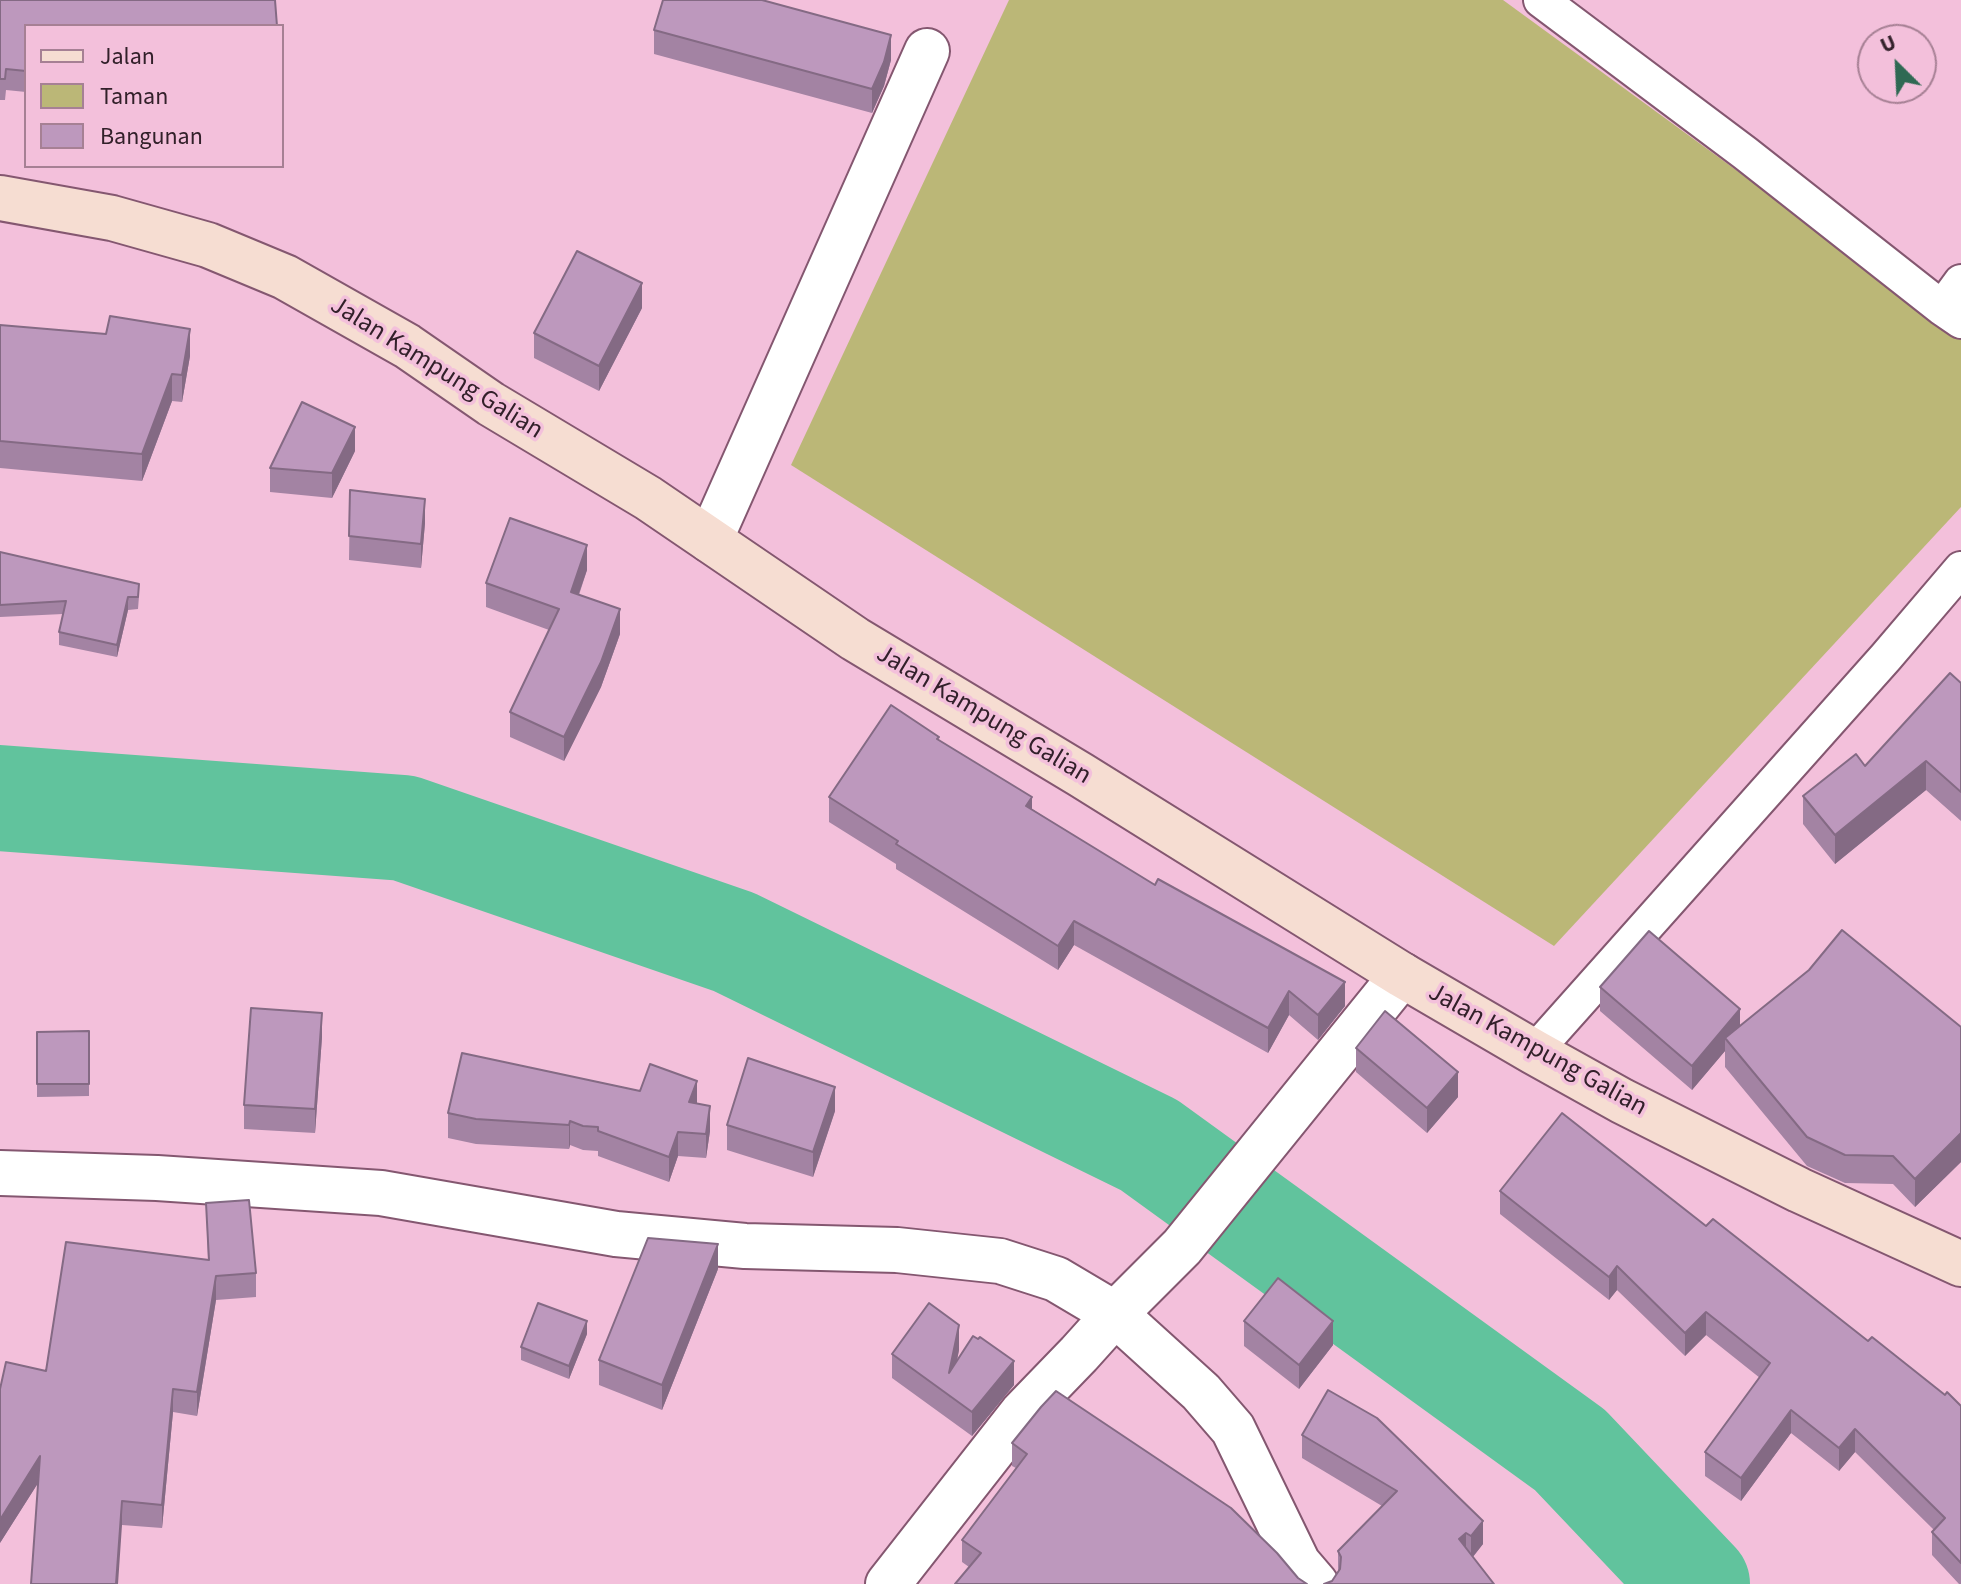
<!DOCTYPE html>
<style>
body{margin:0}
#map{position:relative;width:1961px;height:1584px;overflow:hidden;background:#f3c0db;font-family:"Source Sans 3",sans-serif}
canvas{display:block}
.legend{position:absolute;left:24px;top:24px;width:260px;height:144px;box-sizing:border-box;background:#f3c0db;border:2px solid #a68094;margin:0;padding:10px 14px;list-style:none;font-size:24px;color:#32202a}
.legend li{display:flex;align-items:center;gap:16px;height:40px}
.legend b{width:40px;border:2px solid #a68094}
.north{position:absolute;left:1857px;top:24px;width:80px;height:80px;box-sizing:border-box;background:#f3c0db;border:2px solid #a68094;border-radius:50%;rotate:336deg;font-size:22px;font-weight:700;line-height:32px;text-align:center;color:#32202a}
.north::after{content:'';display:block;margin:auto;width:28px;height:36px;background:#2f6953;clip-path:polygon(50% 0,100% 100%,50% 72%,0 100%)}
</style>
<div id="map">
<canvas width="1961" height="1584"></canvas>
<ul class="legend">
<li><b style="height:10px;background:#f6ddd2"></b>Jalan</li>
<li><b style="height:22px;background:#bbb777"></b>Taman</li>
<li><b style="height:22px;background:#bd98bd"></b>Bangunan</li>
</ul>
<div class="north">U</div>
</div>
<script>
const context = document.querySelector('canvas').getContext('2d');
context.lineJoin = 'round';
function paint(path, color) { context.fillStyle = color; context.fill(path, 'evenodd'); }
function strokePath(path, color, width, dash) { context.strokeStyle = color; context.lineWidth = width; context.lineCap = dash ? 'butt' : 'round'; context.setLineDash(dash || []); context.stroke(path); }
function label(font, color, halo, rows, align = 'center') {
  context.font = font + ' "Source Sans 3",sans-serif'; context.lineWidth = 7; context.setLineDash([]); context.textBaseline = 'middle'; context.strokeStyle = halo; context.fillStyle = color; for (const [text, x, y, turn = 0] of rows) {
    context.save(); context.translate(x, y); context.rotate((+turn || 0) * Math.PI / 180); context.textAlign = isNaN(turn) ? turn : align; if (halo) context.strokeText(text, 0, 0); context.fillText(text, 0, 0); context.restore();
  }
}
paint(new Path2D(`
 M1009 0H1503L1961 334V507L1554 946 791 465Z`), '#bbb777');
strokePath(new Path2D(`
 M0 798 404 828 734 942 1149 1145 1570 1450 1697 1584`), '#61c39d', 106);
const lane = new Path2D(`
 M1541 0 1745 153 1942 308 1961 321
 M1942 308 1961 282
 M1534 1052 1886 657 1961 569`);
const street = new Path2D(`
 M710 540 927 51
 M0 1173 157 1178 381 1193 616 1234 745 1246 897 1250 1000 1261 1056 1279 1115 1314 1201 1392 1233 1429 1298 1563 1316 1584
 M888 1584 1022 1413 1079 1354 1115 1314 1182 1247 1402 975`);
const secondary = new Path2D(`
 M0 198 112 218 208 245 285 277 407 346 491 404 648 498 855 639 1081 775 1402 975 1534 1052 1622 1101 1799 1190 1961 1264`);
strokePath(lane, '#845770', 38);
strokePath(street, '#845770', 48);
strokePath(secondary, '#845770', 48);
strokePath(lane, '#fff', 34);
strokePath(street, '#fff', 44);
strokePath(secondary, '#f6ddd2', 44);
paint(new Path2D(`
 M0 0 26 26V92L6 90 5 100H0Z
 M654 30 891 60 884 86 872 113 654 54Z
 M642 308 599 391 534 358V333Z
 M0 325 190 356 182 402 172 401 142 481 0 468Z
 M355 451 332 498 270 492V468Z
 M350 490 425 523 421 568 349 560Z
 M0 552 139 596 138 609 128 610 117 657 59 645V632L63 614 0 617Z
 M587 570 579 595 620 634 601 687 564 761 510 737V712L549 630 486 607V583Z
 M1961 683V821L1926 790 1835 864 1803 824V796L1865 766Z
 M939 740 1032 809 1345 1006 1318 1040 1289 1015 1268 1053 1074 945 1058 970 896 869V864L829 822V797Z
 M1600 987 1740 1026 1961 1027V1162L1915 1207 1893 1184 1845 1183 1807 1166 1725 1067V1051L1692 1090 1600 1011Z
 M89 1031V1096L37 1097V1032Z
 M322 1037 315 1133 244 1129V1105Z
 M1356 1048 1458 1097 1427 1133 1356 1072Z
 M697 1104 710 1131 706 1158 678 1156 669 1182 598 1156V1151L583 1150 570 1145 569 1149 476 1144 448 1138V1113Z
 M835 1111 813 1177 727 1150V1125Z
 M1500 1191 1706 1226 1961 1406V1584H1959L1932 1555V1532L1934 1530 1855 1452 1839 1471 1791 1433 1741 1501 1705 1476V1452L1760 1378 1706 1335 1685 1356 1617 1290 1609 1300 1500 1214Z
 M206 1203 256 1273V1297L216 1300 197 1416 173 1412 162 1528 122 1525 38 1483 0 1543 46 1371 208 1260Z
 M718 1269 662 1410 599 1385V1360Z
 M1244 1321 1333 1345 1299 1389 1244 1346Z
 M587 1334 569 1379 521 1360V1347Z
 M959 1350 957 1361 1014 1385 972 1436 892 1378V1354Z
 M1328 1390 1483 1544 1473 1557 1332 1581 1338 1571V1551L1382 1506 1302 1458V1435Z
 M1012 1443 1231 1508 969 1567 962 1562V1540L1016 1468 1012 1466Z`), '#a383a3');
paint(new Path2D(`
 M891 35V60L884 86 872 113V89Z
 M642 283V308L599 391V366Z
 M190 329V356L182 402V375Z
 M172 374V401L142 481V454Z
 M355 427V451L332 498V473Z
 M425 499V523L421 568V544Z
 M587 545V570L571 616V592Z
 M128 597V610L117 657V645Z
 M620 609V634L601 687 564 761V737Z
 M1926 761V790L1835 864V835Z
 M1032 797V822L1026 806Z
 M1074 921V945L1058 970V946Z
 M1345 982V1006L1318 1040V1015Z
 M1289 991V1015L1268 1053V1028Z
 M1740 1009V1034L1725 1038V1051L1692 1090V1066Z
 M322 1013V1037L315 1133V1109Z
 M1458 1072V1097L1427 1133V1108Z
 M697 1081V1105L689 1102Z
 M835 1087V1111L813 1177V1152Z
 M710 1106V1131L706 1158V1134Z
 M570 1121V1145L569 1149V1125Z
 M678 1132V1156L669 1182V1157Z
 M1961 1133V1162L1915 1207V1179Z
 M718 1244V1269L662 1410V1385Z
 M1617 1266V1290L1609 1300V1277Z
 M216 1276V1300L197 1416V1392Z
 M1706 1312V1335L1685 1356V1333Z
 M587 1321V1334L569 1379V1366Z
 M1333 1321V1345L1299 1389V1365Z
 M959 1325V1350L949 1398V1373Z
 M1014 1361V1385L972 1436V1412Z
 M173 1389V1412L162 1528V1505Z
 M1791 1410V1433L1741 1501V1478Z
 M1855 1429V1452L1839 1471V1448Z
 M40 1456V1480L0 1543V1520Z
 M122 1501V1525L118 1584H116Z
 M1483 1521V1544L1471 1559V1536Z
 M1466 1533V1555L1459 1539Z`), '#846a84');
const building = new Path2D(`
 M0 0H275L277 26H26V71L6 69 5 79H0Z
 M663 0H762L891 35 884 62 872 89 654 30Z
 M577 251 642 283 599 366 534 333Z
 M110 316 190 329 182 375 172 374 142 454 0 441V325L106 334Z
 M302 402 355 427 332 473 270 468Z
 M350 490 425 499 421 544 349 536Z
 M510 518 587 545 571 592 620 609 601 662 564 737 510 712 559 609 486 583Z
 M0 552 139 584 138 597H128L117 645 59 632 66 601 0 605Z
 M1950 673 1961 683V792L1926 761 1835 835 1803 796 1856 754 1865 766Z
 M891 705 939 737 937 739 1032 797 1026 806 1155 885 1158 879 1345 982 1318 1015 1289 991 1268 1028 1074 921 1058 946 896 844 898 841 829 797Z
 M1842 930 1961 1027V1133L1915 1179 1893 1156 1845 1155 1807 1137 1725 1038 1809 970Z
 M1649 931 1740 1009 1692 1066 1600 987Z
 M251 1008 322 1013 315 1109 244 1105Z
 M1385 1011 1458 1072 1427 1108 1356 1048Z
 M89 1031V1084H37V1032Z
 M462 1053 640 1091 650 1064 697 1081 689 1102 710 1106 706 1134 678 1132 669 1157 598 1131V1127L583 1126 570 1121 569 1125 476 1119 448 1113Z
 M748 1058 835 1087 813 1152 727 1125Z
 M1562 1113 1706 1226 1713 1219 1868 1341 1872 1337 1945 1395 1947 1392 1961 1406V1563L1932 1532 1945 1518 1855 1429 1839 1448 1791 1410 1741 1478 1705 1452 1770 1363 1706 1312 1685 1333 1617 1266 1609 1277 1500 1191Z
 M249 1200 256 1273 216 1276 197 1392 173 1389 162 1505 122 1501 116 1584H31L40 1456 0 1520V1389L6 1362 46 1371 66 1242 209 1260 206 1203Z
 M648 1238 718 1244 662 1385 599 1360Z
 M1278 1278 1333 1321 1299 1365 1244 1321Z
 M538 1303 587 1321 569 1366 521 1347Z
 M929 1303 959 1325 949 1373 973 1336 978 1339 980 1337 1014 1361 972 1412 892 1354Z
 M1328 1390 1377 1418 1483 1521 1471 1536 1466 1533 1459 1539 1494 1584H1324L1332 1581 1340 1569 1341 1557 1338 1551 1397 1491 1302 1435Z
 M1056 1391 1231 1508 1277 1553 1298 1578 1307 1584H955L981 1553 962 1540 1027 1454 1012 1443 1041 1407Z`);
paint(building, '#bd98bd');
strokePath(building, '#846a84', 2);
label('26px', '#32202a', '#f3c0db', [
 ["Jalan Kampung Galian",436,369,32],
 ["Jalan Kampung Galian",983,716,31],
 ["Jalan Kampung Galian",1537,1051,29]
]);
</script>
